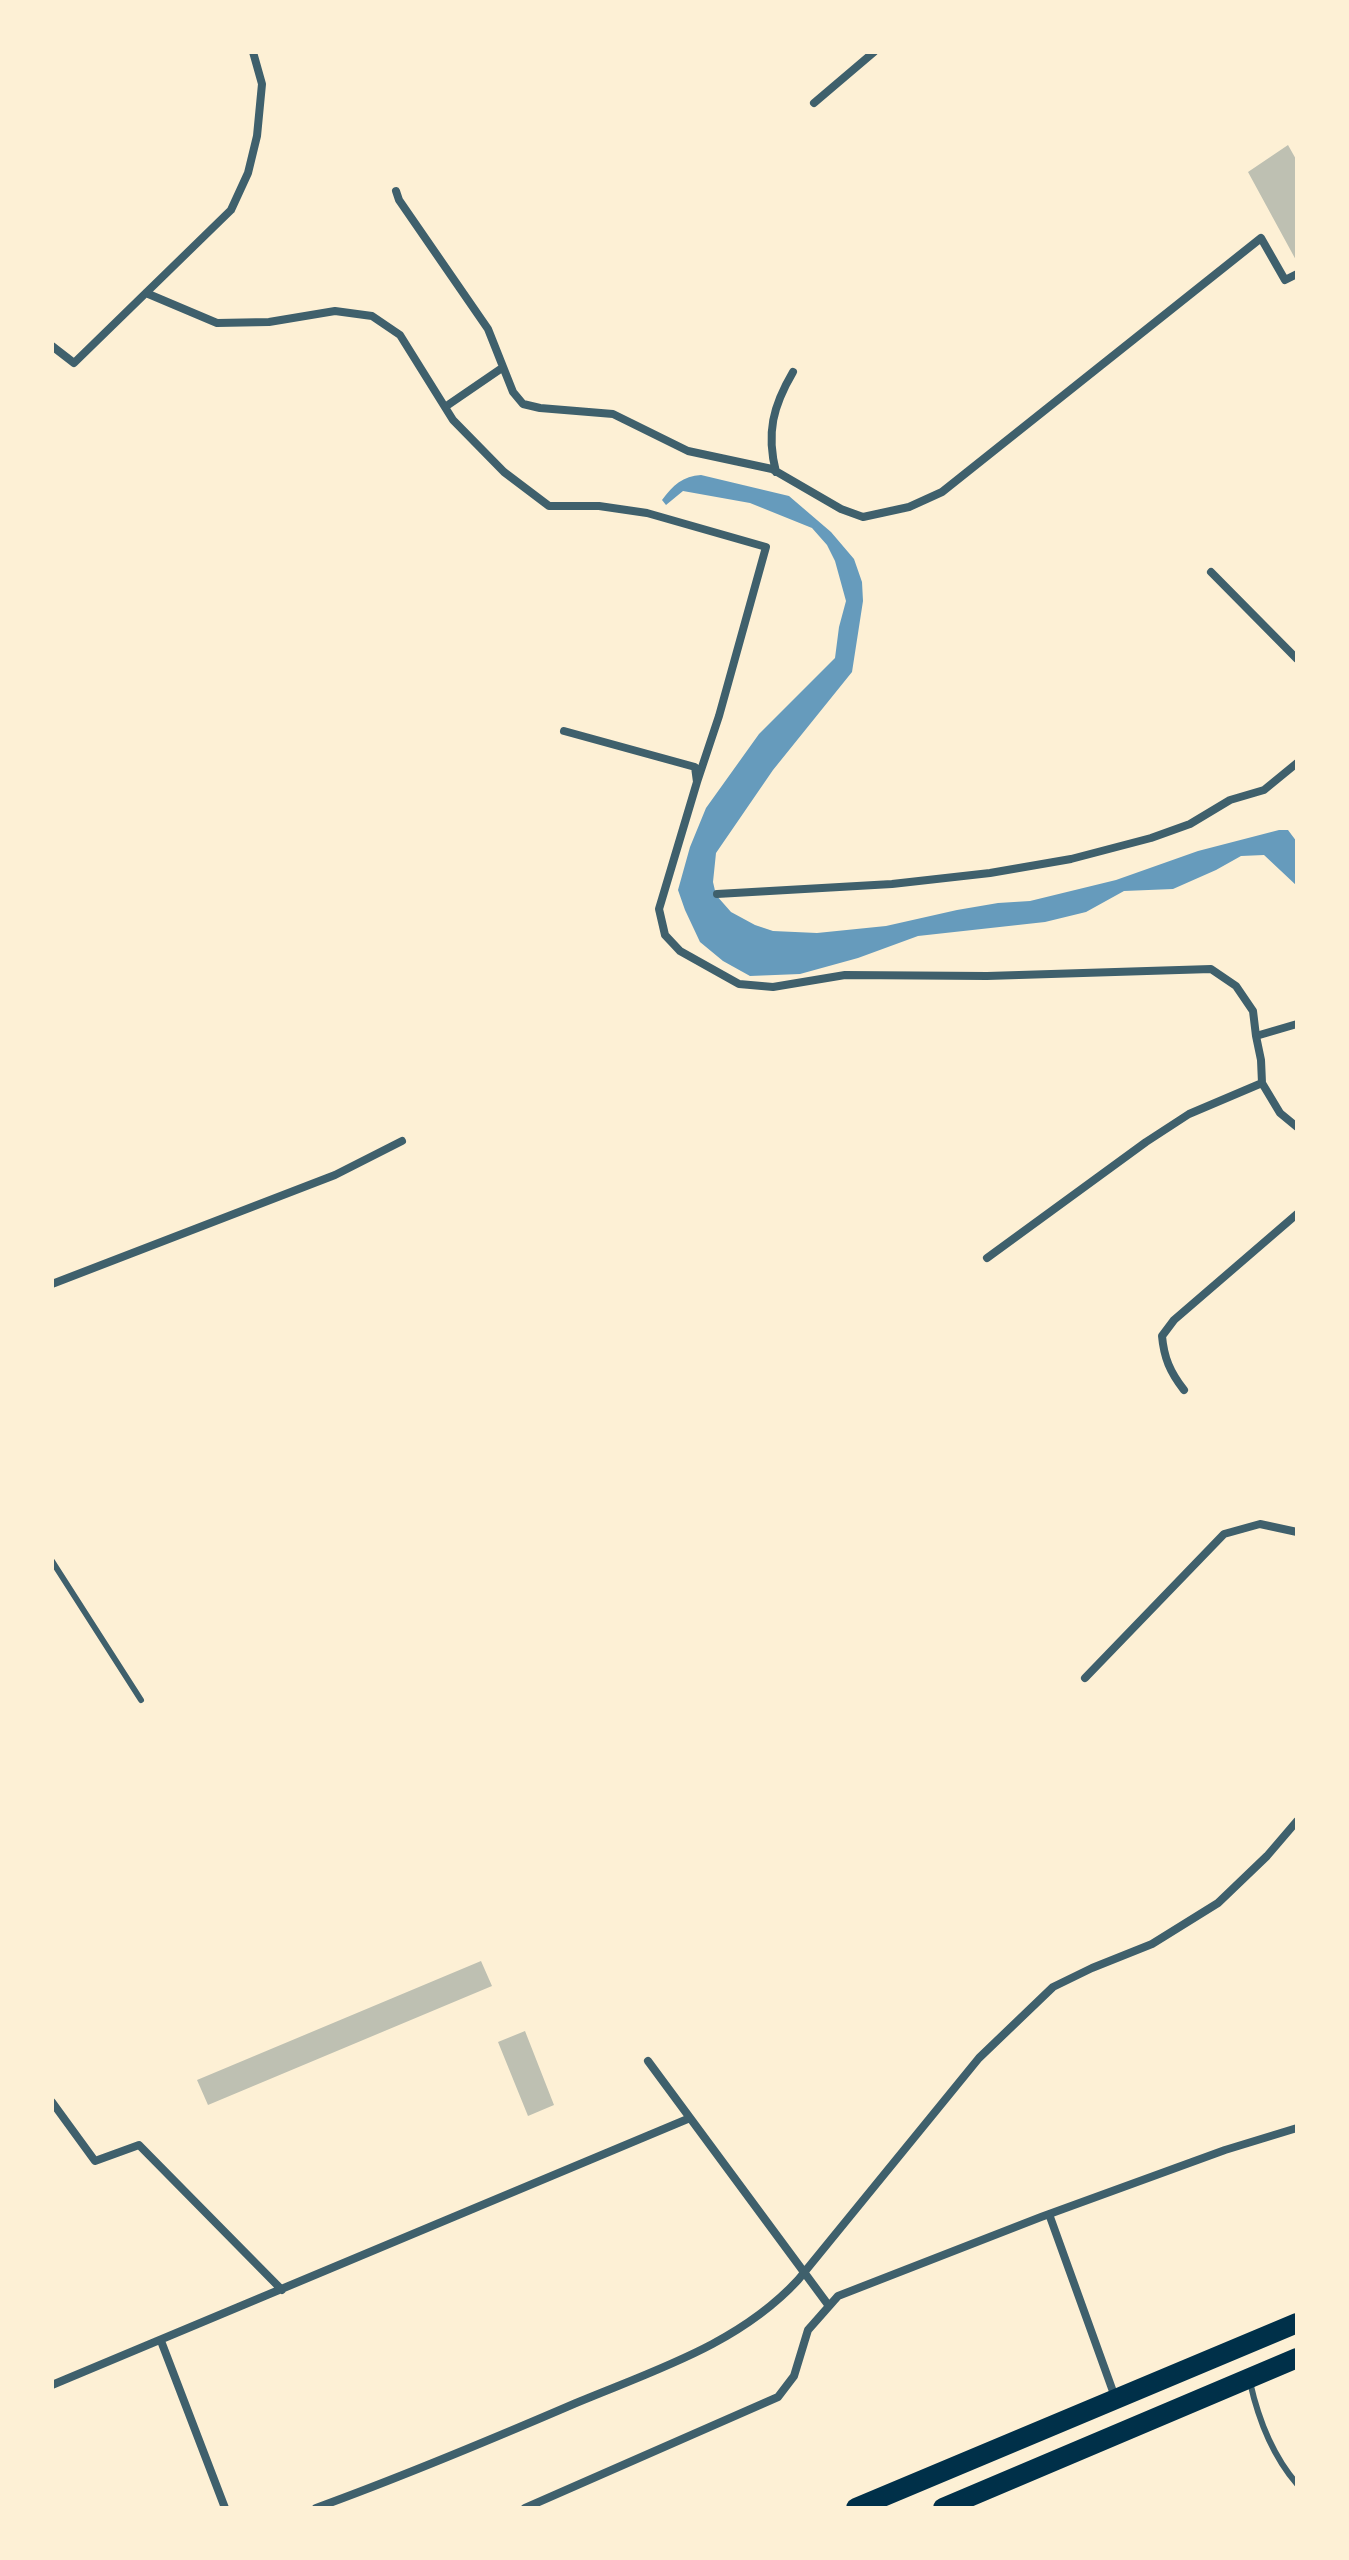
<!DOCTYPE html>
<style>
body{margin:0}
#map{position:relative;width:1349px;height:2560px;overflow:hidden;background:#fdf0d5;font-family:"Fira Sans",sans-serif}
canvas{display:block}
.frame{position:absolute;inset:0;border:54px solid #fdf0d5;pointer-events:none}
</style>
<div id="map">
<canvas width="1349" height="2560"></canvas>
<div class="frame"></div>
</div>
<script>
const context = document.querySelector('canvas').getContext('2d');
context.lineJoin = 'round';
function paint(path, color) { context.fillStyle = color; context.fill(path, 'evenodd'); }
function strokePath(path, color, width, dash) { context.strokeStyle = color; context.lineWidth = width; context.lineCap = dash ? 'butt' : 'round'; context.setLineDash(dash || []); context.stroke(path); }
paint(new Path2D(`
 M701 475 789 496 831 532 854 559 862 582 863 601 852 672 773 770 716 853 713 882 716 895 731 912 755 925 773 931 817 933 886 926 957 910 998 903 1030 901 1116 880 1198 851 1279 830H1288L1297 842V886L1264 855 1241 856 1216 870 1173 889 1124 891 1086 912 1045 922 918 936 858 958 800 974 750 976 723 961 700 942 685 910 678 890 690 847 706 808 759 734 835 658 839 627 846 601 835 561 827 545 812 528 750 503 683 491 666 505 662 500C673 485 683 476 701 475Z`), '#669bbc');
paint(new Path2D(`
 M1288 145 1297 161V262L1248 172Z
 M481 1961 492 1986 208 2105 197 2080Z
 M525 2031 554 2105 528 2116 498 2042Z`), '#bec0b2');
strokePath(new Path2D(`
 M52 1561 141 1700
 M1250 2382C1258 2418 1272 2455 1297 2484`), '#3f606c', 6);
strokePath(new Path2D(`
 M814 103 874 52
 M396 191 399 200 488 329 513 392 523 404 540 408 613 414 688 451 772 469 841 509 863 517 909 507 942 492 1261 238 1285 280 1297 274
 M146 293 217 323 269 322 335 311 372 316 400 335 453 420 504 472 549 506H599L647 513 766 547 719 716 697 782
 M52 346 74 363 231 210 248 173 257 136 262 84 253 52
 M445 407 502 368
 M776 472C766 433 773 406 793 372
 M1211 572 1297 659
 M564 731 695 767 697 782 659 909 665 935 680 951 739 984 773 987 845 975 987 976 1211 969 1236 986 1253 1011 1256 1036
 M717 894 892 884 990 873 1071 859 1151 838 1190 824 1230 800 1264 790 1297 763
 M1262 1083 1280 1113 1297 1127
 M987 1258 1146 1142 1189 1114 1262 1083 1261 1060 1256 1036 1297 1024
 M52 1284 335 1175 402 1141
 M1184 1390C1170 1372 1164 1358 1162 1336L1174 1320 1297 1214
 M1085 1678 1224 1534 1260 1524 1297 1532
 M648 2061 829 2306
 M52 2102 95 2161 139 2145 282 2290
 M1049 2214 1115 2397
 M161 2341 225 2508
 M52 2385 690 2118
 M316 2508C404 2476 490 2440 576 2403 655 2370 739 2344 798 2280L979 2058 1053 1987 1092 1968 1152 1944 1218 1903 1267 1856 1297 1821
 M525 2508 778 2397 794 2376 808 2330 838 2296 1041 2217 1225 2150 1297 2128`), '#3f606c', 8);
strokePath(new Path2D(`
 M856 2508 1297 2323
 M943 2508 1297 2358`), '#003049', 20);
</script>
